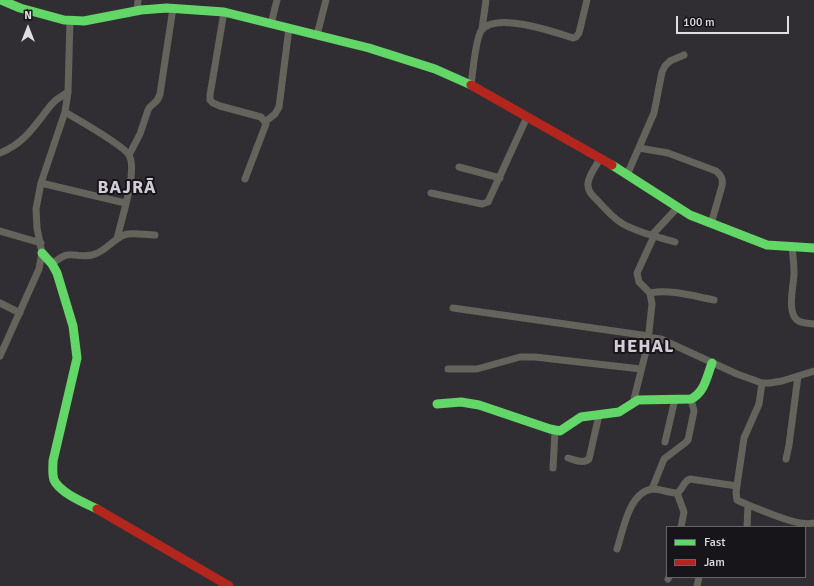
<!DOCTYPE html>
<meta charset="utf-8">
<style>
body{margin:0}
#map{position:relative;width:814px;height:586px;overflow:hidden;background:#302e32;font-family:Signika,sans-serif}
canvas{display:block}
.legend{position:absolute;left:666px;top:526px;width:140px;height:52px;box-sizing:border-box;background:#171519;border:1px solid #67656a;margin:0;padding:5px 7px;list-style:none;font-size:12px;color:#e0dee3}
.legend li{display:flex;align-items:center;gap:8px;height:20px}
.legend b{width:20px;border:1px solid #67656a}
.north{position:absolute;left:8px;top:8px;width:40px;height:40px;-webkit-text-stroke:3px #171519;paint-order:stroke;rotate:0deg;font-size:11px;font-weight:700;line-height:16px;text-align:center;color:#e0dee3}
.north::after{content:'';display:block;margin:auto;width:14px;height:18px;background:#e0dee3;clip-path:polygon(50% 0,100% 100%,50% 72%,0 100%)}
.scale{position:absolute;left:676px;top:16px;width:113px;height:18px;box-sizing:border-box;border:2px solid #e0dee3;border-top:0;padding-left:5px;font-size:12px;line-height:14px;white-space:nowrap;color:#e0dee3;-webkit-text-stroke:3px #171519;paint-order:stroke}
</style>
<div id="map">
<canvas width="814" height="586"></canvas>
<ul class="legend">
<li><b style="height:5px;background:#63d668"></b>Fast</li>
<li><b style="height:5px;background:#b3261e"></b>Jam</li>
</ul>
<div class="north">N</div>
<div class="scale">100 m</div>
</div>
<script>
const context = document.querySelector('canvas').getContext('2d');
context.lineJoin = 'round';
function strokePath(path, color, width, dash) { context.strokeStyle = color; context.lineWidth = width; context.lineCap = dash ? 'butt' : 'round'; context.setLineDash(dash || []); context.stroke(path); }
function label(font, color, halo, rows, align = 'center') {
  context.font = font + ' Signika,sans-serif'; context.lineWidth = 4; context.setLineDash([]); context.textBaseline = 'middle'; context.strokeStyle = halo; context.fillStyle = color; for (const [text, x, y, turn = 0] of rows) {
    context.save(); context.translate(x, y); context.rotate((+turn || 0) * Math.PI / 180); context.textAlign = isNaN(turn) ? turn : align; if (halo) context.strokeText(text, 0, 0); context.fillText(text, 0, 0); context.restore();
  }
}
strokePath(new Path2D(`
 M137 11 138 0
 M224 12 210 95V100L213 103 220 106 261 117 265 122 266 124 245 179
 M271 24 277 0
 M482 29 486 0
 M317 35 326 0
 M471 85C473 72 475 41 481 31 494 11 555 32 573 38L576 37 579 33 587 0
 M65 112C78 120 123 145 129 155 138 171 121 220 117 239
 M265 122 275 114 279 107 289 28
 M639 148 668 153 716 171C722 176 723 179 722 186L711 224
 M0 153C25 143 35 125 51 105L56 100 68 92
 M129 155 140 134 148 110C152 102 157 105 160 94L173 8
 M600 159C596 166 589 175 588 183 587 191 593 196 598 201 605 209 613 218 623 224 639 233 658 237 675 242
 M459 167 500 178
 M627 175 654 113 662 72 665 66 670 61 684 55
 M41 183 125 203
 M431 193 482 204 488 202 527 117
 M0 231 41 243
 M652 235 677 208
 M792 247C793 256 794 264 794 273 794 284 787 310 796 319 800 324 809 323 814 324
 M52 264C73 247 71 259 92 255 104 253 112 240 124 235 132 232 145 235 155 235
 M650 293C671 289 693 296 714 300
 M0 303 20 313
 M453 308 649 336
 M648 341 652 304 650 293 639 282 637 273 654 236
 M0 356 39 269 42 253 37 228 36 209 41 183 65 112 68 92 70 20
 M448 369H477L520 357H535L641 369
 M633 403 648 343 654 338 661 339 737 374 762 383H770L782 381 814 371
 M665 442 675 399
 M568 458C575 460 583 464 589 459L599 415
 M786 459 789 445 798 376
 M553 468 555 431
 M652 489 664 459 685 443 688 440 694 411 691 399
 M677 493 684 512 681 527
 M748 505C765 511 798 527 814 523
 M747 527 748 505 737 500 736 492 744 438 759 404 762 383
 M617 549C623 531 629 491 653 489 661 489 669 493 677 493 684 489 682 482 690 479L737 486
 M668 579 669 577
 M697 586 699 577`), '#64645c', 7);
strokePath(new Path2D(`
 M1 0 20 8 64 20 84 21 141 10 167 8 224 12 369 48 435 69 471 85
 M612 165 690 215 767 245 814 248
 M42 253 52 264 57 273 73 326 77 358 53 461C53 467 52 474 54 480 60 493 85 503 97 509
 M437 404 461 402 479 405 550 429 560 431 581 417 619 412 638 400 691 399C705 392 707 376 712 363`), '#63d668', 9);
strokePath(new Path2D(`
 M471 85 612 165
 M97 509 229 586`), '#b3261e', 9);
context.letterSpacing = '1px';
label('bold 18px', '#d1ccd5', '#171519', [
 ["BAJRĀ",127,188],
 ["HEHAL",644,347]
]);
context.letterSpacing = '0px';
</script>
